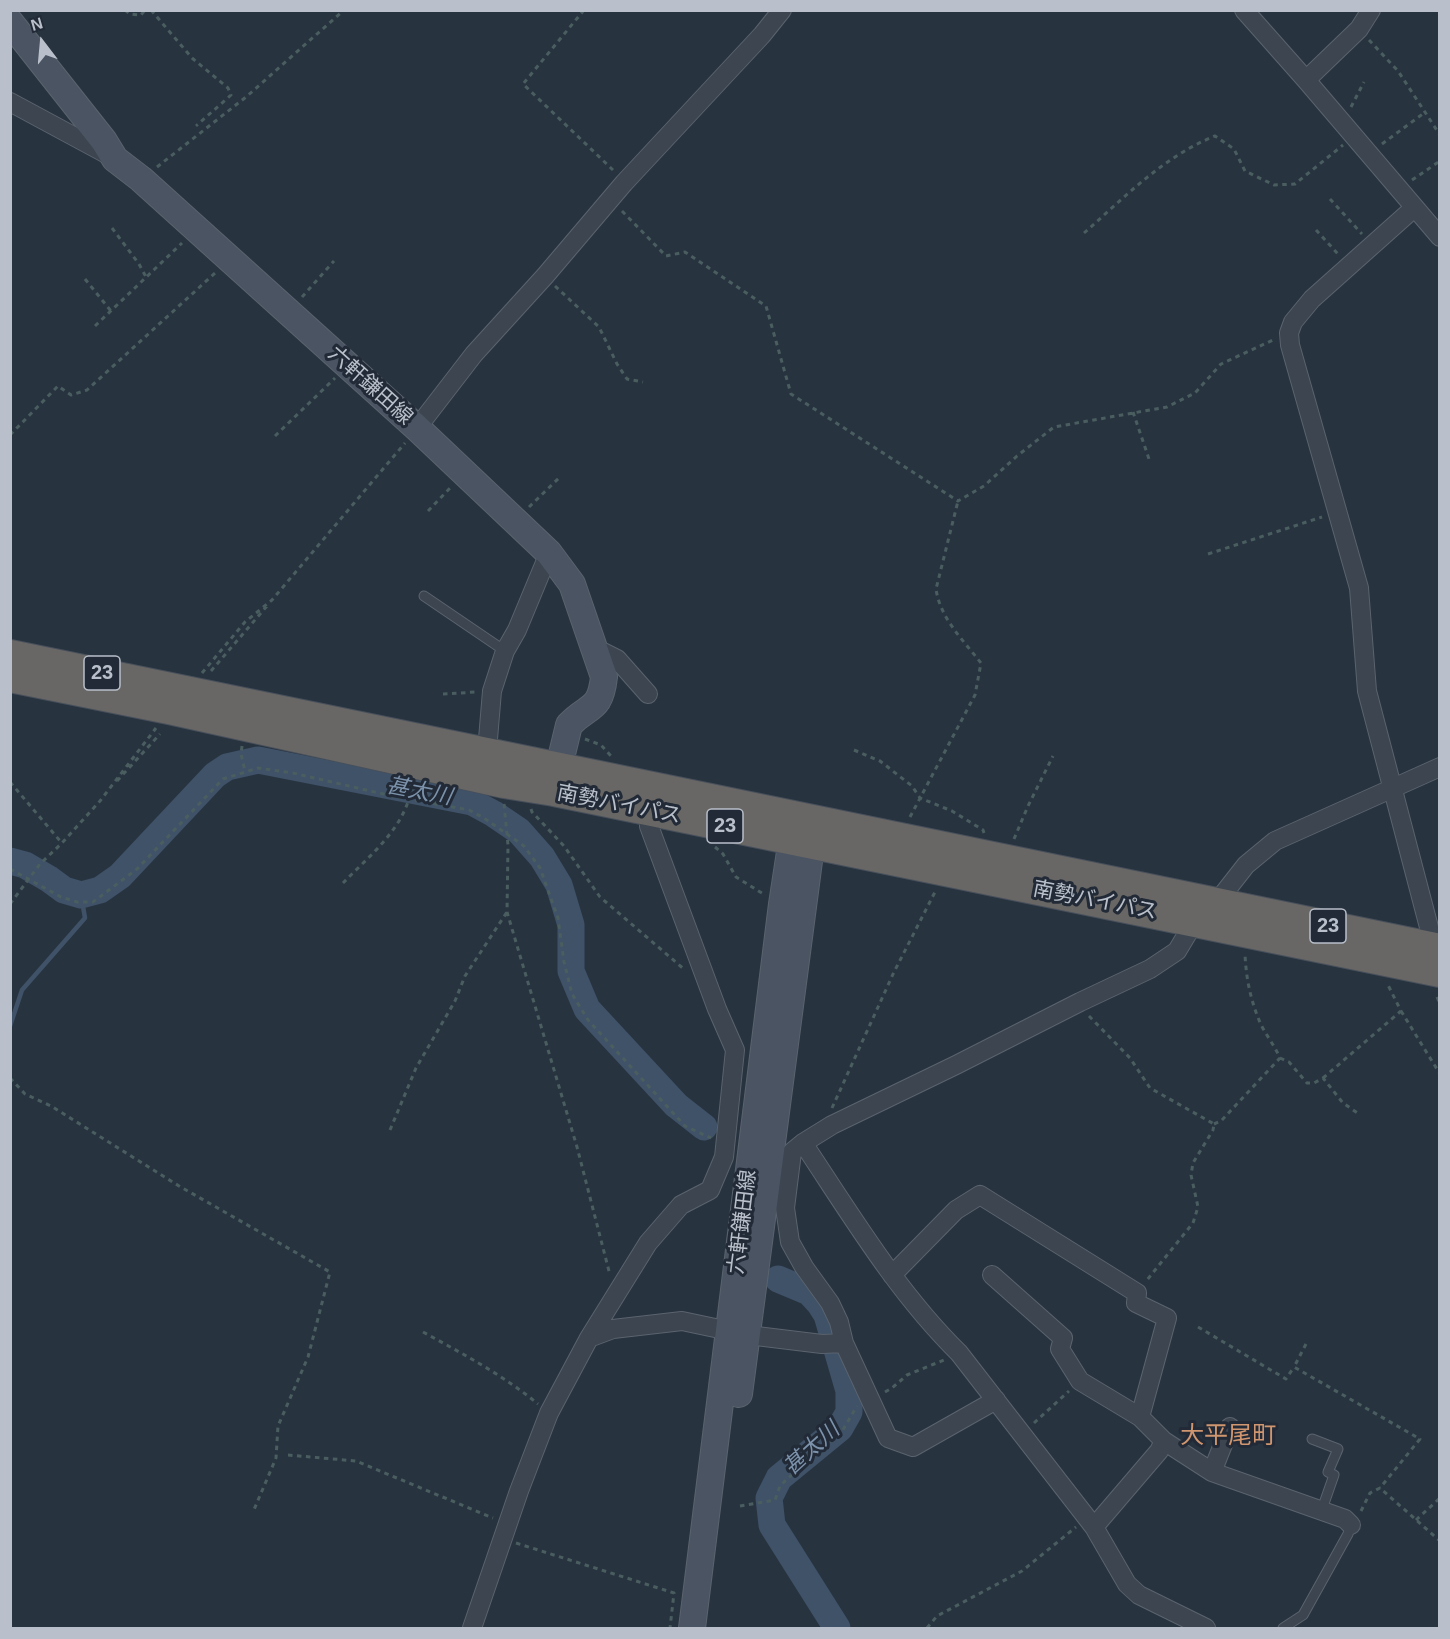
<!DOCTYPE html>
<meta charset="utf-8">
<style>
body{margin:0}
#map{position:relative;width:1450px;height:1639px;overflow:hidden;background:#283340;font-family:Helvetica,sans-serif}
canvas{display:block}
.frame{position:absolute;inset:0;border:12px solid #b9c0cb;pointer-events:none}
.north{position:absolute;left:12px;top:12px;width:60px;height:60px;-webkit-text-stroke:4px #212a36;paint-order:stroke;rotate:344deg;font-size:16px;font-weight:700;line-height:24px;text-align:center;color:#b9c0cb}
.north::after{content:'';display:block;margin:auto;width:21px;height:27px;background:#b9c0cb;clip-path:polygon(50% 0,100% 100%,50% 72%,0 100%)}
</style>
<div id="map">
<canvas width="1450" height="1639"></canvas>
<div class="frame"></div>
<div class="north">N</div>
</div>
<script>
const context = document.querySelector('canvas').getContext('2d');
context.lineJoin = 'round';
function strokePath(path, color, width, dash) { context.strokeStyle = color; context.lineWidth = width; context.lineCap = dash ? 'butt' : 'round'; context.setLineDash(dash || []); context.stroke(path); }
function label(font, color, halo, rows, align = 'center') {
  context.font = font + ' Helvetica,"Noto Sans JP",sans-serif'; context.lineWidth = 6; context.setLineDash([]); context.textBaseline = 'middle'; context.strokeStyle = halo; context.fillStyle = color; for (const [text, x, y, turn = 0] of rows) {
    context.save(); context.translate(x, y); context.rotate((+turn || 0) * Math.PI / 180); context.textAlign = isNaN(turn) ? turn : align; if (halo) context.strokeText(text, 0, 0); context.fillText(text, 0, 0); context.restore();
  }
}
strokePath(new Path2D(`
 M10 1026 22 990 85 918 81 895`), '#3f5268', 4.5);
strokePath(new Path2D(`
 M10 861 25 865 49 879 64 890 81 895 100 890 120 876 215 775 227 767 258 760 472 802 494 814 519 831 542 857 559 885 571 925V971L587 1009 676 1105 704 1127
 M778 1279 809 1292 820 1304 827 1315 849 1391V1412L840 1428 779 1478 769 1498 772 1525 837 1628`), '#3f5268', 27);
const service = new Path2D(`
 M424 596 505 651
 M1312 1439 1338 1449 1328 1472 1334 1475 1321 1512
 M1283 1628 1303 1615 1348 1534 1351 1525`);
const minor = new Path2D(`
 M1244 10 1306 80 1440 237
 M1306 80 1359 29 1371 10
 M10 102 114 158
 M1414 208 1312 299 1293 322 1289 333 1290 345 1359 588 1367 691 1436 954
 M417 428 474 354 545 276 624 183 762 35 782 10
 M593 647 617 659 648 694
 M488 739 492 691 505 651 517 630 549 553
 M803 1143C851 1215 897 1292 959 1353L1094 1527 1127 1584 1139 1595 1206 1628
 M892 1275 956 1210 980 1195 1137 1293 1136 1303 1167 1318 1140 1417
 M992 1275 1063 1338 1060 1349 1080 1381 1140 1417 1164 1441 1159 1451 1094 1527
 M589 1338 613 1329 682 1321 748 1335 822 1344 844 1343 888 1438 913 1447 996 1400
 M844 1343 839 1322 830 1303 804 1267 790 1242 785 1208 792 1152 803 1143 832 1125 956 1065 1080 1002 1150 969 1177 951 1195 921 1217 902 1246 865 1275 841 1440 767
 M1164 1441 1212 1472 1345 1519 1351 1525
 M1212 1472 1230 1427
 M472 1628 519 1491 549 1413 589 1338 648 1243 681 1205 710 1190 724 1157 735 1050 717 1009 649 826`);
const secondary = new Path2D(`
 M10 22 104 141 115 159 141 179 417 428 549 553 572 584 604 677C600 712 589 704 569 725L554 787
 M739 1394 814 823
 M692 1628 782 904 795 819`);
const trunk = new Path2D(`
 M10 655 1440 949
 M10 677 169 709 504 783 554 791 1440 972`);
strokePath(service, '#5a636e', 11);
strokePath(minor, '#5a636e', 20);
strokePath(secondary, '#5a636e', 28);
strokePath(trunk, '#47505b', 32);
strokePath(new Path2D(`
 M125 10 130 14 141 15 145 10
 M151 10 192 58 228 88 231 95 196 126
 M584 10 523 84 613 170
 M1369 40 1398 71 1440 135
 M1351 107 1364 82
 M1382 144 1424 113
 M157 167 246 97 344 10
 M1412 180 1440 161
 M1330 199 1362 234
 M622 211 666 256 685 252 766 306 791 394 958 501 984 486 1017 456 1054 427 1167 407 1195 393 1221 364 1273 340
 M112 228 139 264 146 277
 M1316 230 1338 254
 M1084 233C1125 197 1164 156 1215 136L1234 149 1245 171 1274 185 1295 184 1343 145
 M85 279 111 311
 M555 286 599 327 617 364 627 379 643 382
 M302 297 334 261
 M95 326 182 243
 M1133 412 1150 462
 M10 435 58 386 71 395 87 390 215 273
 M275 436 335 378
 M529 507 561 476
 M428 511 451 487
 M1208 554 1322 517
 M211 671 267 606
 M202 673 245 622 272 600 405 443
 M443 694 476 692
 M585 739 601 745 611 756
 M242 746 241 754 245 771
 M854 750 880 761 912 786 920 798 952 811 983 830 984 833
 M117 781 160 734
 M10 782 61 842
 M504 804 508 845 507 912 577 1147 610 1275
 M531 809 532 812 564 846 600 897 685 970
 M910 817 975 695 981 663C963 640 940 618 936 589L958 501
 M1014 839 1028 806 1053 756
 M715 847 723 854 736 877 765 895
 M10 869 61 897 77 902H93L137 869 223 779 258 768 293 773 392 796 469 810 484 818 524 846 540 868 558 918 564 962 572 994 588 1020 685 1126 711 1138
 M343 883C371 854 408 826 412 783
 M10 904 40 864 62 843 100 801 156 728
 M1437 997 1440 1004
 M1401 1011 1440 1074
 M1089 1016 1130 1058 1150 1088 1214 1124 1213 1130 1193 1163 1191 1175 1198 1207 1193 1223 1147 1280
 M1280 1058 1289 1062 1307 1083H1314L1323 1078 1343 1103 1359 1114
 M10 1078 25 1094 51 1106 179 1186 330 1272 308 1357 278 1426 276 1458 253 1512
 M1323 1078 1401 1011 1388 985
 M832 1108 894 972 935 892
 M1214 1124 1221 1121 1280 1058C1274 1044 1264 1033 1259 1020 1250 998 1246 977 1245 954
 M390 1130 416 1068 455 1001 465 976 507 912
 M1198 1327 1286 1379 1294 1367
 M423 1332C463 1354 503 1375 538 1404
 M1306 1344 1294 1367 1420 1439 1380 1488
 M885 1392 892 1388 907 1375 944 1360
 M1034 1423 1069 1391
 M288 1455 356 1461 493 1518
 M740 1506 775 1500 780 1486 786 1480 841 1433 857 1406
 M1361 1511 1370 1493 1380 1488 1440 1541
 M1416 1520 1440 1498
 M516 1543 674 1593 670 1628
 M927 1628 937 1616 1022 1571 1076 1527`), '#4a5e60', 3, [4.5, 4.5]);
strokePath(service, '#3c4550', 9);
strokePath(minor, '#3c4550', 18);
strokePath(secondary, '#4a5463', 26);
strokePath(trunk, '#686765', 30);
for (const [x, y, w] of [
 [102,673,36],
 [725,826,36],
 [1328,926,36]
]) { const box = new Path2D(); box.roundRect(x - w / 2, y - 17, w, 34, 4.5); context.fillStyle = '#212a36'; context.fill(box); strokePath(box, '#b9c0cb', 1.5); }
label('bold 20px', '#b9c0cb', null, [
 ["23",102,673],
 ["23",725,826],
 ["23",1328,926]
]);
label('21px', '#b9c0cb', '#212a36', [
 ["六軒鎌田線",370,386,42],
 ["南勢バイパス",619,805,11],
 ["南勢バイパス",1095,901,11],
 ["六軒鎌田線",743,1222,-83]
]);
label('italic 22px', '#7c92ab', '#212a36', [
 ["甚太川",419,792,11],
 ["甚太川",812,1449,-42]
]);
label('24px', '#d0966f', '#212a36', [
 ["大平尾町",1228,1436]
]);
</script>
